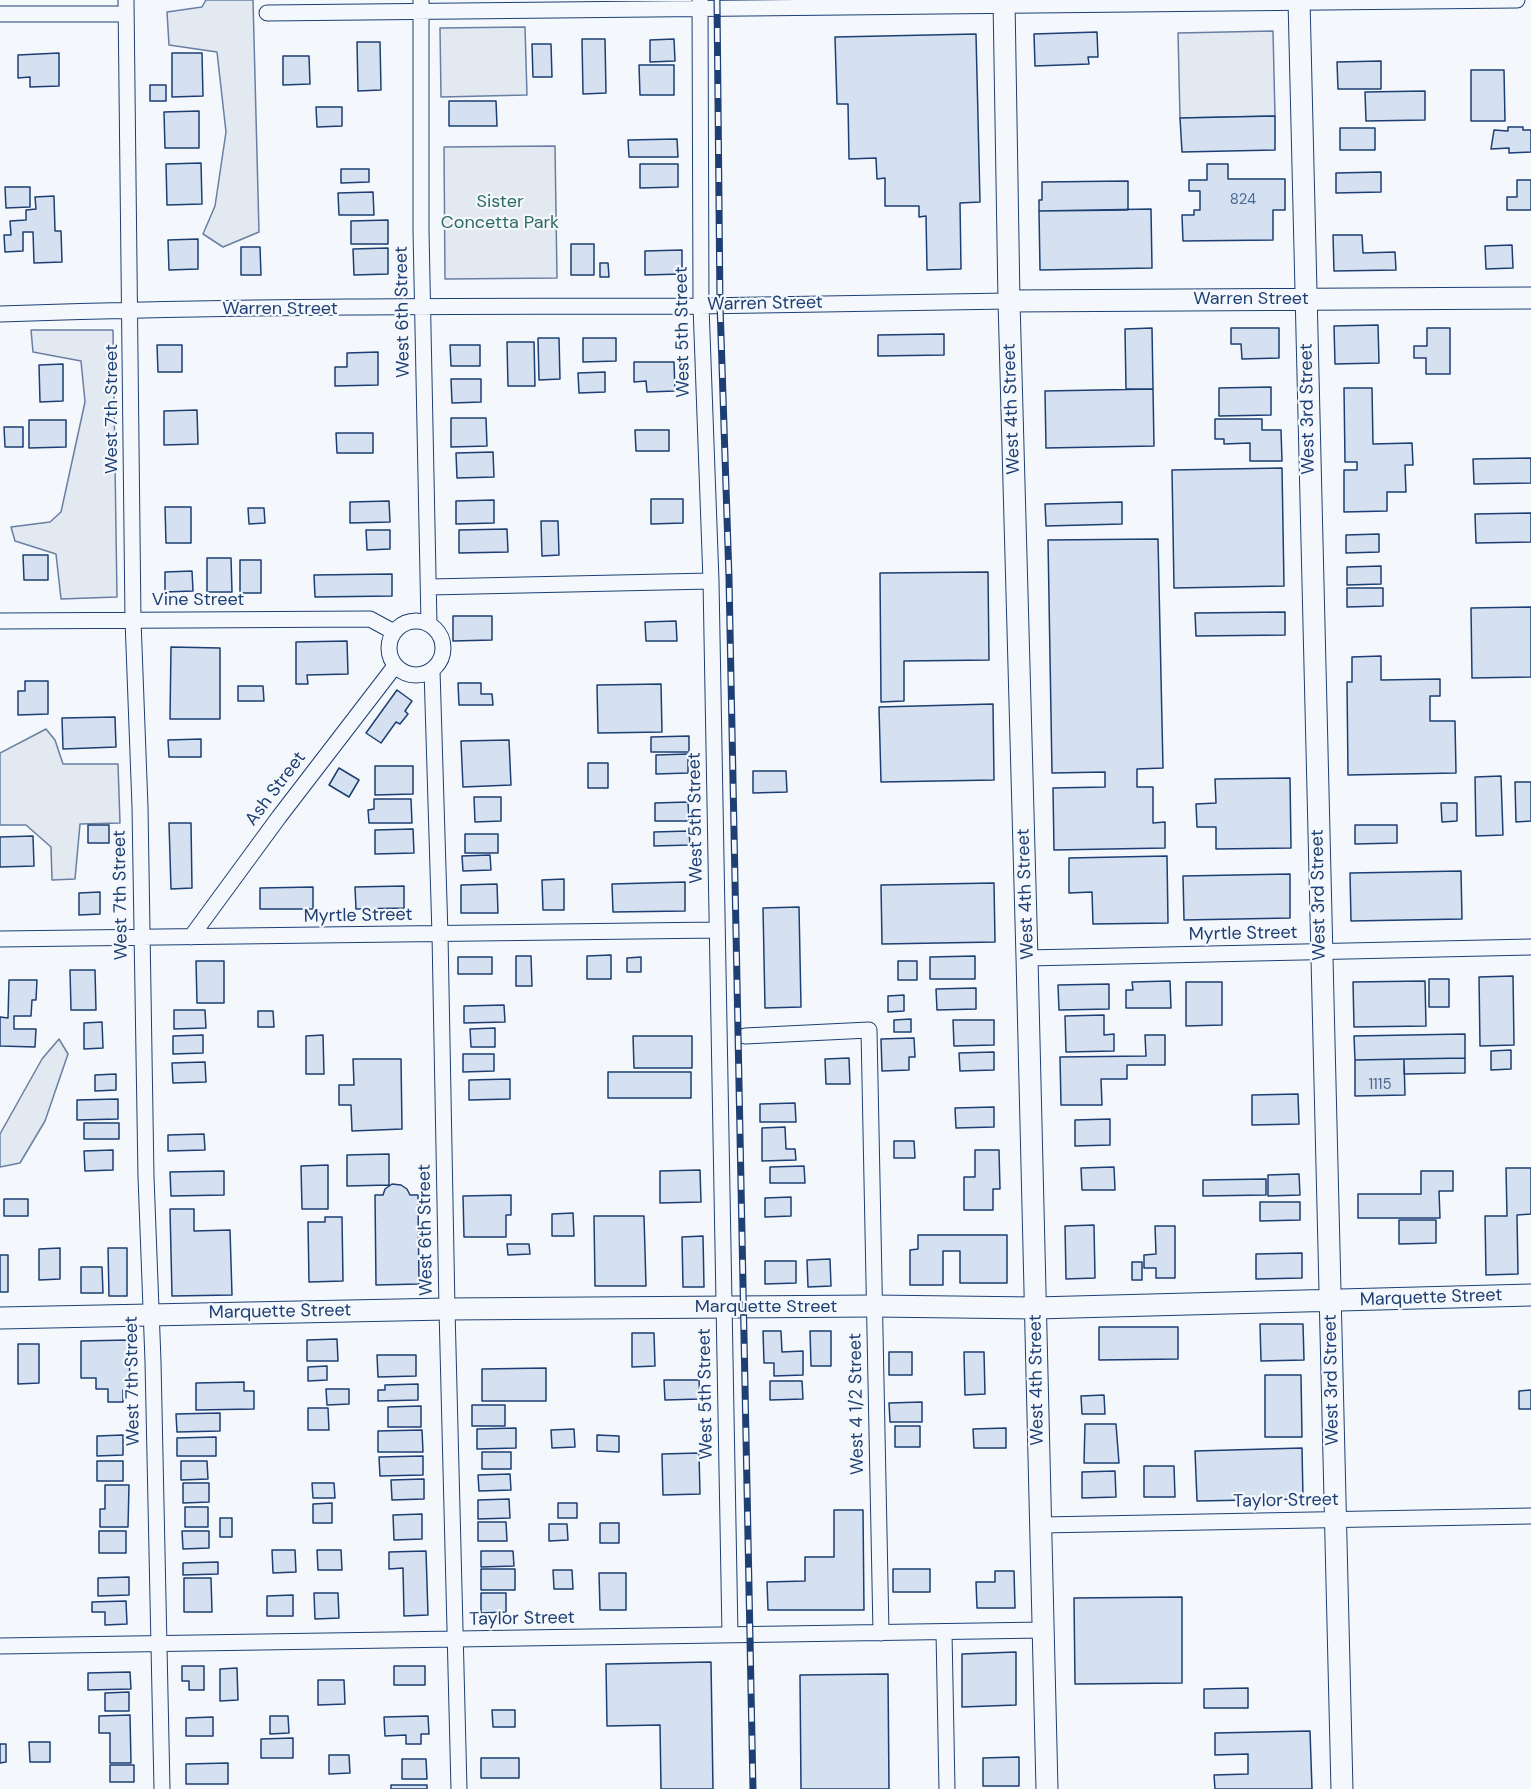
<!DOCTYPE html>
<style>
body{margin:0}
canvas{display:block;background:#f4f7fb}
</style>
<canvas width="1531" height="1789"></canvas>
<script>
const context = document.querySelector('canvas').getContext('2d');
context.lineJoin = 'round';
function paint(path, color) { context.fillStyle = color; context.fill(path, 'evenodd'); }
function strokePath(path, color, width, dash) { context.strokeStyle = color; context.lineWidth = width; context.lineCap = dash ? 'butt' : 'round'; context.setLineDash(dash || []); context.stroke(path); }
function label(font, color, halo, rows, align = 'center') {
  context.font = font + ' "DM Sans",sans-serif'; context.lineWidth = 4.5; context.setLineDash([]); context.textBaseline = 'middle'; context.strokeStyle = halo; context.fillStyle = color; for (const [text, x, y, turn = 0] of rows) {
    context.save(); context.translate(x, y); context.rotate((+turn || 0) * Math.PI / 180); context.textAlign = isNaN(turn) ? turn : align; if (halo) context.strokeText(text, 0, 0); context.fillText(text, 0, 0); context.restore();
  }
}
const green = new Path2D(`
 M206 0H253L259 232 223 247 203 234 215 206 226 132 217 52 169 45 167 12 202 7Z
 M525 27 527 95 441 97 440 28Z
 M1273 31 1275 116 1180 118 1178 33Z
 M555 146 557 278 445 279 444 147Z
 M31 330H113L117 597 61 599 56 554 15 541 11 527 50 522 61 512 85 402 81 361 33 352Z
 M46 729 55 740 63 764H118L120 823 80 824 75 879 52 880 51 847 26 825H0V753Z
 M59 1039 68 1054 45 1121 20 1163 0 1167V1134L42 1059Z`);
paint(green, '#e3e9f0');
strokePath(green, '#687fa3', 1.5);
const building = new Path2D(`
 M1097 32 1098 57H1088L1089 64 1035 66 1034 34Z
 M976 34 980 202 960 203 961 269 927 270 926 216 919 217V206H885V178L877 179 876 158 849 159 848 104H837L835 37Z
 M582 39H605L606 93 583 94Z
 M674 39 675 61 650 62V40Z
 M357 42H380L381 90 358 91Z
 M532 44H551L552 77H533Z
 M59 53V86L30 87V77L18 78V55Z
 M172 53H202L203 96 172 97Z
 M283 56H309L310 84 283 85Z
 M1381 61V89H1338L1337 62Z
 M639 65H674V95H640Z
 M1471 70H1504L1505 121H1471Z
 M150 85H166V101H150Z
 M1425 91V120L1366 121 1365 92Z
 M449 101H496L497 126H449Z
 M316 107H342V126L317 127Z
 M199 111V148H165L164 112Z
 M1275 116V150L1182 152 1180 118Z
 M1508 127H1523V130H1531V152L1509 153V148L1491 149 1494 130 1508 131Z
 M1340 128H1375V150H1340Z
 M677 139 678 157H629L628 140Z
 M201 163 202 204 167 205 166 164Z
 M640 164H678V187L640 188Z
 M1207 164H1228V179H1285V210H1273V240L1183 241 1182 215H1194V210H1200V191H1189V180H1207Z
 M341 169H369V182L341 183Z
 M1381 172V192L1336 193V173Z
 M1517 180H1531V210H1507V197H1517Z
 M1128 181V210L1039 211V200H1042V182Z
 M5 187H30V207L6 208Z
 M373 192 374 215H339L338 193Z
 M54 196 55 231H61L62 262 34 263 33 232H23V251L5 252 4 235H11L10 221 26 220V210L36 209 35 197Z
 M1151 209 1152 268 1040 270 1039 211Z
 M388 220V244H351V221Z
 M1333 235H1362L1363 253 1395 252 1396 270 1334 271Z
 M198 239V269L169 270 168 240Z
 M571 244H594V275H571Z
 M1512 245 1513 268 1486 269 1485 246Z
 M241 247H260L261 275H241Z
 M388 248V274L354 275 353 249Z
 M682 250V274L645 275V251Z
 M600 263H608L609 277H600Z
 M1378 325 1379 363 1335 364 1334 326Z
 M1152 328 1153 389H1126L1125 329Z
 M1231 328H1279V358L1242 359 1241 344H1231Z
 M1427 328H1450V374H1426V358H1414V346H1427Z
 M944 334V355L878 356V335Z
 M538 338H559L560 379 539 380Z
 M583 338H616V361L583 362Z
 M507 342H534L535 386H508Z
 M157 345H182V372H158Z
 M450 345H480V366H451Z
 M378 352V385L335 386V367H347V353Z
 M634 362H674L675 391 647 392 646 381 634 382Z
 M63 364V401L40 402 39 365Z
 M605 372V392L579 393 578 373Z
 M451 379H481V402L452 403Z
 M1271 387V415L1219 416V388Z
 M1344 388H1372L1373 444 1412 443 1413 465H1405L1406 492H1387V511L1344 512V470H1357V462H1345Z
 M1153 389 1154 446 1046 448 1045 391Z
 M197 410 198 444 164 445V411Z
 M451 418H486L487 446 451 447Z
 M1215 419H1262V430H1281L1282 461H1250V443L1224 444V439H1215Z
 M29 420H66V447L29 448Z
 M4 427H23V447H5Z
 M635 430H669V451H636Z
 M336 433H373V453H337Z
 M493 452 494 477 457 478 456 453Z
 M1531 458V483L1474 484 1473 459Z
 M1282 468 1284 586 1174 588 1172 470Z
 M651 499H683V523L651 524Z
 M494 500V523L456 524V501Z
 M389 501 390 522 350 523V502Z
 M1122 502V524L1046 526 1045 504Z
 M165 507H191V543H166Z
 M248 508H264L265 523 249 524Z
 M1531 513V542L1476 543 1475 514Z
 M541 521H558L559 555 542 556Z
 M507 529 508 552 459 553V530Z
 M366 530H390V549L367 550Z
 M1379 534V552L1346 553V535Z
 M1158 539 1163 768 1137 769V787H1153V823L1165 822V848L1054 850 1053 788 1105 787V772L1052 773 1048 540Z
 M23 555H48V580H24Z
 M207 558H231L232 592H207Z
 M240 560H261V593H240Z
 M1381 566V584L1347 585V567Z
 M192 571 193 591 165 592V572Z
 M988 572 989 660 904 661V701L881 702 880 573Z
 M392 574V596L315 597 314 575Z
 M1347 588H1383V606L1347 607Z
 M1531 607V677L1472 678 1471 608Z
 M1285 612V635L1196 636 1195 613Z
 M453 616H492V640L453 641Z
 M676 621 677 641H646L645 622Z
 M347 641 348 674 307 675 308 684H296V642Z
 M171 647 220 648V719H170Z
 M1381 656V680L1440 679V696H1430V721H1455L1456 773 1348 775 1347 682H1352V657Z
 M25 681H48V714L18 715V691H25Z
 M458 683H481V694H492L493 705H459Z
 M661 684 662 732 598 733 597 685Z
 M238 686H263L264 701H238Z
 M397 690 412 701 405 711 408 714 400 724 396 722 381 743 366 733Z
 M993 704 994 780 881 782 879 707Z
 M115 717 116 747 63 749 62 718Z
 M689 736V752H651V737Z
 M201 739V757H169L168 740Z
 M509 740 511 785 463 787 461 741Z
 M688 754V773L656 774V755Z
 M588 763H608V788H588Z
 M375 766H413V794L375 795Z
 M339 768 359 780 349 797 329 785Z
 M753 771H786L787 792 753 793Z
 M1501 776 1503 835 1476 836 1475 777Z
 M1290 778 1291 848 1216 849V827H1197L1196 804 1216 803 1215 779Z
 M1515 782H1531V821L1516 822Z
 M474 797H501V821L475 822Z
 M374 799H411L412 823H369L368 810 374 809Z
 M688 802 689 821H655V803Z
 M1441 803H1457V821L1442 822Z
 M169 823H191L192 888 171 889Z
 M88 825H109V843H88Z
 M1355 825H1397V843L1355 844Z
 M413 829 414 853 375 854V830Z
 M689 831 690 845 654 846V832Z
 M465 834H498V853H465Z
 M33 836 34 866 0 867V837Z
 M490 855 491 870 463 871 462 856Z
 M1167 856 1168 923 1093 924 1092 892 1069 893V858Z
 M1461 871 1462 919 1351 921 1350 873Z
 M1290 874V918L1184 920 1183 876Z
 M564 879V910H543L542 880Z
 M685 882V911L613 912 612 884Z
 M994 883 995 942 882 944 881 885Z
 M497 884 498 913H461V885Z
 M404 886V908L356 909 355 887Z
 M313 887V909H260V888Z
 M100 892V914L79 915V893Z
 M799 907 801 1007 765 1008 763 908Z
 M611 955V979H587V956Z
 M516 956H531L532 986H516Z
 M975 956V979H930V957Z
 M458 957H492V974H458Z
 M641 957V972H627V958Z
 M196 961H224V1003H197Z
 M898 961H917V980H898Z
 M70 970H95L96 1010H71Z
 M1513 976 1514 1045 1480 1046 1479 977Z
 M1429 979H1449V1007H1429Z
 M9 980H37L36 1000H32L31 1016H14V1029H36L35 1047 0 1046V1017L8 1018Z
 M1170 981 1171 1008H1126V990H1133L1132 982Z
 M1425 981 1426 1026 1354 1027 1353 982Z
 M1186 982H1222V1025L1186 1026Z
 M1109 984V1009L1059 1010 1058 985Z
 M976 988V1009L937 1010 936 989Z
 M904 995V1011L888 1012V996Z
 M504 1005 505 1022 464 1023V1006Z
 M174 1010H205L206 1028 174 1029Z
 M258 1011H273L274 1027H258Z
 M1104 1015V1035L1114 1034V1051L1066 1052 1065 1016Z
 M911 1019V1032H894V1020Z
 M953 1020H994V1045L954 1046Z
 M102 1022 103 1048 84 1049V1023Z
 M495 1028V1047H471L470 1029Z
 M1465 1034V1058L1355 1060 1354 1036Z
 M203 1035V1053L173 1054V1036Z
 M323 1035 324 1074H306V1036Z
 M1145 1035H1165V1065H1127V1079H1101L1102 1105H1061L1060 1057 1146 1056Z
 M633 1036H692V1068H634Z
 M914 1038 915 1057H909V1070L882 1071 881 1039Z
 M1511 1050V1069L1491 1070V1051Z
 M994 1052V1070L960 1071 959 1053Z
 M463 1054H494V1071L463 1072Z
 M849 1058 850 1084H826L825 1059Z
 M1465 1058V1073L1404 1074V1059Z
 M353 1059H401L402 1129 352 1131 351 1105H339V1085H354Z
 M1404 1059 1405 1095 1355 1096V1060Z
 M205 1062 206 1082 173 1083 172 1063Z
 M608 1072H691V1098H608Z
 M116 1074V1090L95 1091V1075Z
 M510 1079V1099L469 1100V1080Z
 M1298 1094 1299 1124 1252 1125V1095Z
 M118 1099V1119L77 1120V1100Z
 M795 1103 796 1122H760V1104Z
 M994 1107V1127L956 1128 955 1108Z
 M1110 1119V1145L1075 1146V1120Z
 M84 1123H119V1139H84Z
 M785 1127 786 1149H795L796 1160 762 1161V1128Z
 M204 1134 205 1150 168 1151V1135Z
 M894 1141H914L915 1158H894Z
 M113 1150V1170L85 1171 84 1151Z
 M975 1150H999L1000 1189H993V1210H964V1177H975Z
 M389 1154V1185L347 1186V1155Z
 M328 1165V1209H302L301 1166Z
 M804 1166 805 1183H770V1167Z
 M1114 1167 1115 1190H1082L1081 1168Z
 M1506 1168H1531V1214L1517 1215 1518 1274 1486 1275 1485 1216H1507Z
 M700 1170 701 1202 660 1203V1171Z
 M224 1171V1195L171 1196 170 1172Z
 M1421 1171H1453V1191H1439L1440 1218H1358V1194H1421Z
 M1299 1174 1300 1195 1268 1196V1175Z
 M1266 1179V1195L1203 1196V1180Z
 M392 1184 401 1185 407 1189 410 1195H418L419 1284 376 1285 375 1195H383L385 1189Z
 M511 1195V1215H506V1237H464L463 1196Z
 M791 1197V1216L765 1217V1198Z
 M4 1199H28V1216H4Z
 M1260 1202H1300V1220L1260 1221Z
 M170 1209H194V1231L230 1230 232 1295 172 1296Z
 M573 1213 574 1236H552V1214Z
 M594 1216H644L646 1286H595Z
 M325 1217H342L343 1281 309 1282 308 1222H325Z
 M1399 1220H1436V1243L1399 1244Z
 M1094 1225 1095 1278 1066 1279 1065 1226Z
 M1155 1226H1175V1278H1156V1268H1144V1255L1156 1254Z
 M918 1235H1007V1283H960V1251H943V1285H910V1250L918 1249Z
 M703 1236 704 1287H683L682 1237Z
 M507 1244H529L530 1254 508 1255Z
 M60 1248V1279L39 1280V1249Z
 M108 1248H127V1296H109Z
 M1302 1253V1278L1256 1279V1254Z
 M0 1255H8V1292H0Z
 M830 1259 831 1286 808 1287 807 1260Z
 M765 1261H796V1283L765 1284Z
 M1132 1262H1142V1280H1132Z
 M81 1267H102L103 1293H81Z
 M1260 1324H1303L1304 1360 1261 1361Z
 M1099 1327H1178V1359L1099 1360Z
 M763 1331H781L782 1352 803 1351V1375L774 1376V1363H764Z
 M810 1331H831V1366H811Z
 M632 1333H654L655 1366 632 1367Z
 M337 1339 338 1361H307V1340Z
 M129 1340 130 1390H123V1402H108V1389H96V1378H81V1341Z
 M18 1344H39V1383L18 1384Z
 M889 1352H912V1375H889Z
 M964 1352H984L985 1394 965 1395Z
 M377 1355H416V1376L378 1377Z
 M327 1366V1380L308 1381V1367Z
 M546 1368V1401H482V1369Z
 M1265 1375H1301L1302 1437H1265Z
 M664 1380H699L700 1399 665 1400Z
 M770 1381H802L803 1399 770 1400Z
 M244 1382V1391H254V1409L196 1410V1383Z
 M418 1384V1400L378 1401V1390H385V1385Z
 M326 1389H349V1404L327 1405Z
 M1531 1390V1409H1519V1391Z
 M1104 1395 1105 1414H1082L1081 1396Z
 M922 1402V1422H890L889 1403Z
 M472 1405H505V1426H472Z
 M421 1406V1427H388V1407Z
 M308 1408H328L329 1430H308Z
 M220 1413V1431L177 1432 176 1414Z
 M1085 1424H1116L1119 1463H1084Z
 M895 1426H920V1447H895Z
 M516 1428V1448L477 1449V1429Z
 M1006 1428V1448H974L973 1429Z
 M574 1429 575 1447 552 1448 551 1430Z
 M422 1430 423 1452H378V1431Z
 M123 1435V1455L97 1456V1436Z
 M597 1435 619 1436V1452L597 1451Z
 M216 1437V1456H177V1438Z
 M1302 1448 1303 1499 1197 1501 1195 1451Z
 M482 1452H511V1469H482Z
 M699 1453 700 1494 663 1495 662 1454Z
 M423 1456V1475L380 1476 379 1457Z
 M97 1461H123V1481H97Z
 M181 1461H207L208 1479 181 1480Z
 M1144 1466H1174L1175 1497H1144Z
 M1115 1471 1116 1497 1082 1498V1472Z
 M510 1474 511 1490 479 1491 478 1475Z
 M424 1479V1499L392 1500 391 1480Z
 M183 1483H209V1502L183 1503Z
 M312 1483H334L335 1498H313Z
 M105 1485H129L128 1527H100V1509H105Z
 M509 1499 510 1518 478 1519V1500Z
 M332 1503V1523H313V1504Z
 M558 1503H577V1518H558Z
 M185 1507H208V1527H185Z
 M834 1510H863L864 1610H768L767 1582 805 1581V1557H834Z
 M422 1514V1539L394 1540 393 1515Z
 M220 1518H232V1537H220Z
 M478 1522H506L507 1541H478Z
 M600 1523H619V1543H600Z
 M549 1524H567L568 1540 549 1541Z
 M99 1531H126V1553H99Z
 M182 1531H209V1548L183 1549Z
 M272 1550H295L296 1572 273 1573Z
 M317 1550H341L342 1570H318Z
 M426 1551 428 1615 404 1616 403 1568 389 1569V1552Z
 M481 1551H513L514 1566 481 1567Z
 M218 1562V1574L183 1575V1563Z
 M481 1569H515V1590H481Z
 M893 1569H930V1592H893Z
 M553 1570H572L573 1589H554Z
 M995 1571H1014L1015 1608H977L976 1582H995Z
 M599 1573H626V1610H600Z
 M129 1577V1595L98 1596V1578Z
 M184 1578H211L212 1612H184Z
 M314 1593H338L339 1618 315 1619Z
 M481 1593H506V1612L481 1613Z
 M293 1595V1616H267V1596Z
 M1182 1597V1683L1075 1684 1074 1598Z
 M126 1601 127 1624 105 1625V1612H92V1602Z
 M1016 1652V1705L962 1707V1654Z
 M711 1662 713 1789H661L660 1725 607 1726 606 1664Z
 M182 1666H204V1690H189V1681H182Z
 M394 1666H425V1685H394Z
 M237 1668 238 1700 220 1701V1669Z
 M130 1672 131 1689 88 1690V1673Z
 M888 1674 889 1789H801L800 1675Z
 M318 1680H344L345 1704 318 1705Z
 M1248 1688V1708H1204V1689Z
 M129 1692V1711H105V1693Z
 M492 1710H515V1727H493Z
 M130 1715 131 1763H110V1733H99V1716Z
 M270 1716H288L289 1733 270 1734Z
 M428 1716 429 1734H421V1744H406V1735L385 1736 384 1717Z
 M213 1717V1736H186V1718Z
 M1310 1731 1312 1789H1215L1214 1775 1248 1774V1754L1215 1755V1733Z
 M293 1738V1758H261V1739Z
 M29 1742H50V1762H30Z
 M0 1744H6V1762L0 1763Z
 M329 1755H349L350 1773 329 1774Z
 M1019 1757V1786H983V1758Z
 M481 1758H519V1778H481Z
 M402 1759H426L427 1779H402Z
 M228 1763V1784H186V1764Z
 M110 1765H134V1782H110Z
 M391 1785H427V1789H391Z`);
paint(building, '#d5e0f0');
strokePath(building, '#1d3f73', 1.5);
const street = new Path2D(`
 M126 0 133 620 140 807 146 1177 153 1361 162 1789
 M421 0V230L429 624
 M700 0 701 306 711 581 730 1635
 M267 13 1517 0
 M0 14H126
 M0 314C233 306 466 306 699 306 803 305 906 302 1009 301
 M429 587 711 581
 M389 648a27 27 0 1 1 54 0a27 27 0 1 1-54 0Z
 M0 621 370 619 394 632
 M432 670 440 935 447 1309 459 1789
 M191 937 279 817 395 666
 M0 939 717 930
 M1027 958 1531 947
 M745 1036 869 1030 881 1633
 M1041 1525 1531 1516
 M944 1632 947 1789
 M0 1646 1044 1630`);
const secondary = new Path2D(`
 M1004 0 1009 301 1027 958 1047 1789
 M1299 0 1342 1789
 M1009 301 1531 298
 M0 1318 447 1309 874 1306 1036 1308 1531 1295`);
strokePath(street, '#1d3f73', 17);
strokePath(secondary, '#1d3f73', 23);
strokePath(street, '#f4f7fb', 15);
strokePath(secondary, '#f4f7fb', 21);
const rail = new Path2D(`
 M717 0 720 305 729 578 753 1789`);
strokePath(rail, '#1d3f73', 7);
strokePath(rail, '#f4f7fb', 4.5, [14]);
label('15px', '#4b6792', null, [
 ["824",1243,200],
 ["1115",1380,1085]
]);
label('18px', '#2c6c60', '#f4f7fb', [
 ["Sister",500,202],
 ["Concetta Park",500,223]
]);
label('18px', '#1d3f73', '#f4f7fb', [
 ["Warren Street",1251,299],
 ["Warren Street",765,304,-1],
 ["Warren Street",280,309],
 ["West 6th Street",403,312,-91],
 ["West 5th Street",683,332,-91],
 ["West 7th Street",112,409,-90],
 ["West 4th Street",1012,409,-92],
 ["West 3rd Street",1308,409,-91],
 ["Vine Street",198,600],
 ["Ash Street",276,789,-53],
 ["West 5th Street",696,818,-91],
 ["West 4th Street",1026,894,-92],
 ["West 7th Street",121,895,-91],
 ["West 3rd Street",1319,895,-91],
 ["Myrtle Street",358,916,-1],
 ["Myrtle Street",1243,934,-1],
 ["West 6th Street",426,1230,-91],
 ["Marquette Street",1431,1298,-2],
 ["Marquette Street",766,1307],
 ["Marquette Street",280,1312,-1],
 ["West 4th Street",1037,1380,-91],
 ["West 3rd Street",1332,1380,-91],
 ["West 7th Street",133,1381,-91],
 ["West 5th Street",706,1394,-91],
 ["West 4 1/2 Street",857,1404,-91],
 ["Taylor Street",1286,1501,-1],
 ["Taylor Street",522,1619,-1]
]);
</script>
